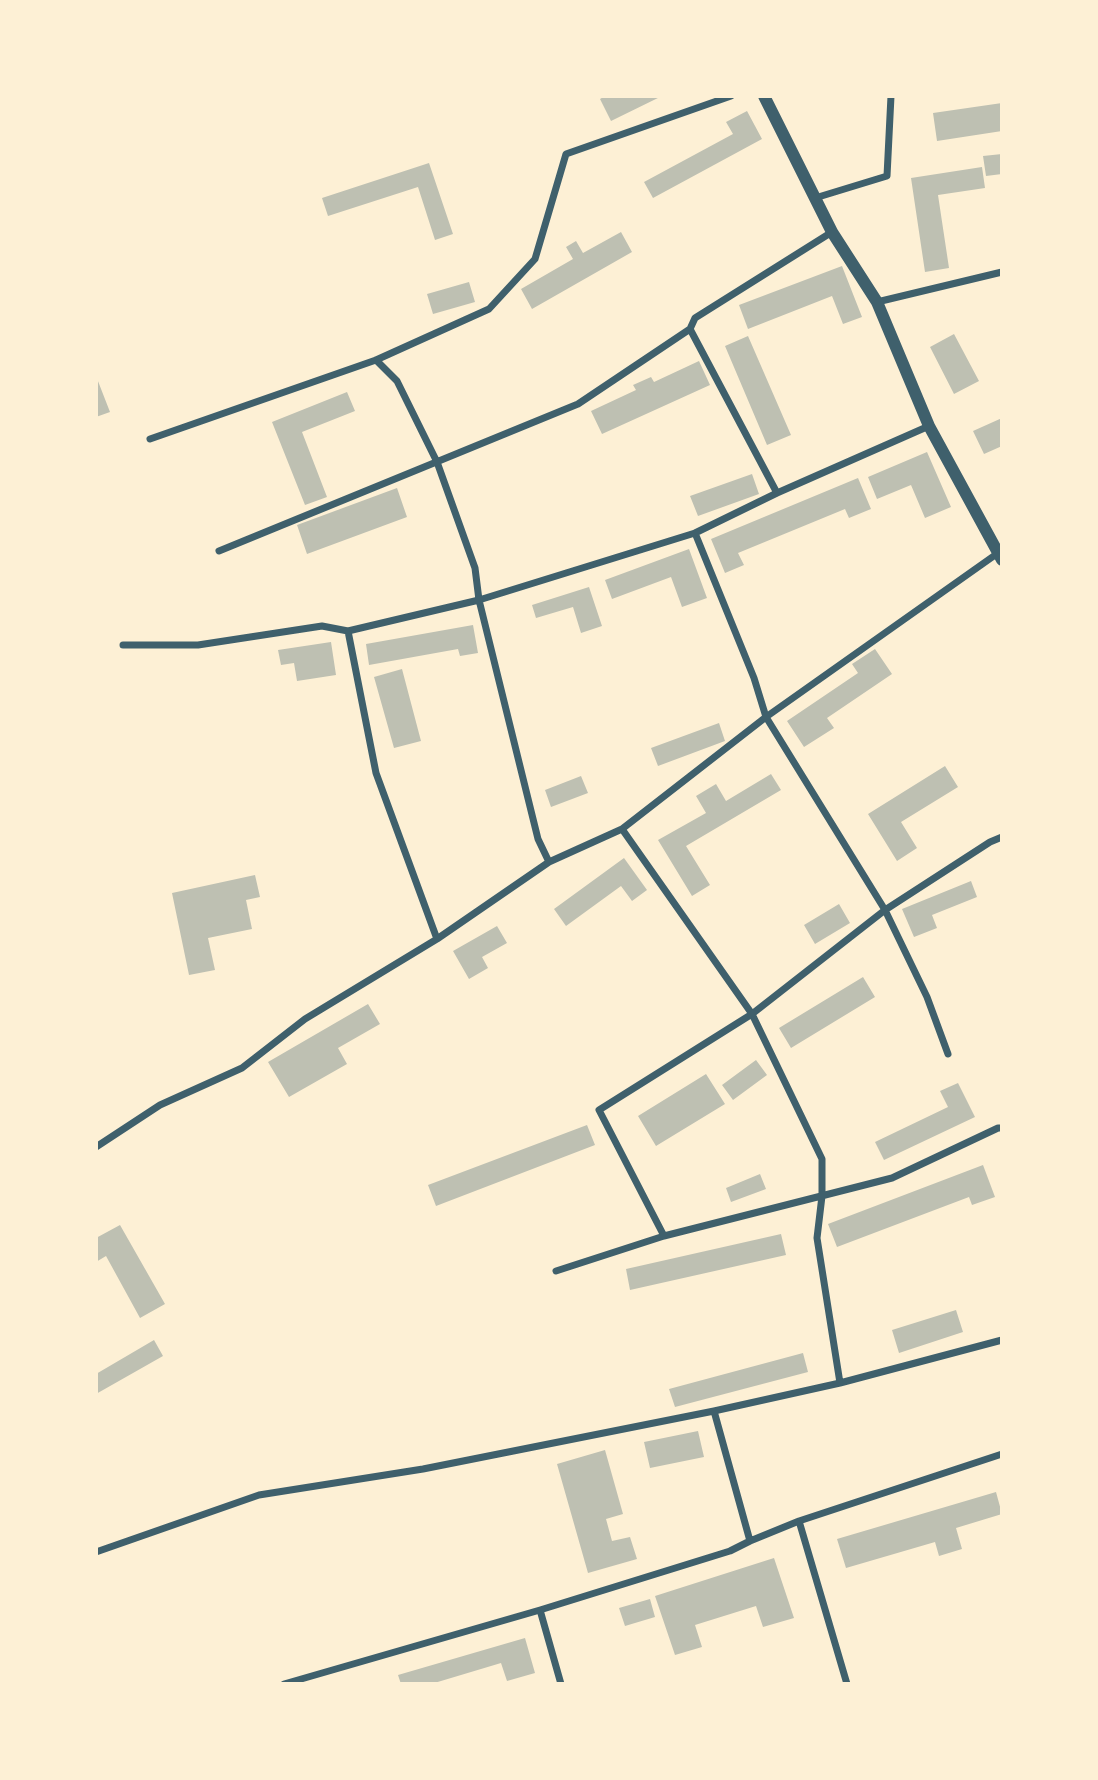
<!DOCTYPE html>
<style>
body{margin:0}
#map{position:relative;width:1098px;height:1780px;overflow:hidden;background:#fdf0d5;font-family:"Asap Condensed",sans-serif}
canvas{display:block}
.frame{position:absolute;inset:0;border:98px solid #fdf0d5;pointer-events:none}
</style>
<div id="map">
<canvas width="1098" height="1780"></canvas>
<div class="frame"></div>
</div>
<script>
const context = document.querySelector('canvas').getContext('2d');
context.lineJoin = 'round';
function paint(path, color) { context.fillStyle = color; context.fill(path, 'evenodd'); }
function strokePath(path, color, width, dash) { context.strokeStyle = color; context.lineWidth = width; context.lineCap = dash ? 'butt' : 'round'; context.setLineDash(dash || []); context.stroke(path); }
paint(new Path2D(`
 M605 96H662L611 121 600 99Z
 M1002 103V131L937 141 933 113Z
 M747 111 762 139 653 198 644 182 733 134 726 122Z
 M1002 154V174L986 176 983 156Z
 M429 163 453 234 435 240 418 187 328 216 322 198Z
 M982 167 985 188 938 195 949 268 925 272 911 178Z
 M621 232 632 252 532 309 521 289 573 259 566 247 576 241 583 253Z
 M842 266 862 317 843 324 832 296 748 329 739 305Z
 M469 282 475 302 433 314 427 294Z
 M954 334 979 381 954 394 930 347Z
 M748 336 791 435 767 445 725 346Z
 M699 361 710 385 602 434 591 411 636 390 633 385 651 377 654 382Z
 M96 376 110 412 96 417Z
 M347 392 355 411 302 432 327 497 305 505 272 422Z
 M1002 418V446L984 454 973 431Z
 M927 452 951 507 925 518 911 485 877 499 868 477Z
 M752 474 759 494 698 516 690 496Z
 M858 478 871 509 849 518 845 509 738 553 744 565 725 573 711 539Z
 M397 488 407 517 307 554 297 525Z
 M689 549 707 598 682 607 671 577 612 599 605 580Z
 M589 587 602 626 581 633 573 607 536 618 532 605Z
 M473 625 478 653 460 656 458 649 369 665 366 644Z
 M331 642 336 675 297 681 294 663 281 665 278 650Z
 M875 649 892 674 827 718 834 728 804 747 787 721 858 673 852 664Z
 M402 669 421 741 394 748 374 677Z
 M719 723 725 741 658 766 651 748Z
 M945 766 958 787 901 822 917 848 897 861 868 814Z
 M771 774 781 790 686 846 710 885 692 896 658 840 706 813 696 796 716 784 726 801Z
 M581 776 588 793 551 807 545 790Z
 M624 858 647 890 632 901 621 886 566 926 554 909Z
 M255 875 260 897 246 900 252 929 208 938 215 970 189 975 172 893Z
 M971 881 977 897 932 915 937 928 914 937 902 909Z
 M839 904 850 923 815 944 804 925Z
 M497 926 507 943 482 957 488 968 469 979 453 951Z
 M863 977 875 997 791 1048 779 1028Z
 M368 1004 380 1024 338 1048 347 1064 289 1097 268 1062Z
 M756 1060 767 1075 733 1100 722 1085Z
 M706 1074 725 1104 656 1146 638 1116Z
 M958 1083 975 1117 884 1160 875 1142 948 1107 940 1091Z
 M587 1125 595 1145 436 1206 428 1185Z
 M983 1165 995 1197 972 1205 969 1197 837 1247 828 1224Z
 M760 1174 766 1189 731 1202 726 1188Z
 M120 1225 165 1304 140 1318 106 1256 96 1262V1238Z
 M781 1234 786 1255 630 1290 626 1269Z
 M956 1310 963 1332 899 1353 892 1330Z
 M154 1340 163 1356 96 1394V1374Z
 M803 1353 808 1372 675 1407 669 1389Z
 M698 1431 704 1457 650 1468 644 1442Z
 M605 1450 623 1514 606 1519 612 1541 630 1537 637 1559 588 1573 557 1464Z
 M996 1492 1002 1514 956 1528 962 1549 939 1556 935 1542 846 1568 837 1539Z
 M774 1558 794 1618 763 1627 756 1606 695 1625 702 1647 675 1655 655 1596Z
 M650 1599 655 1617 625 1626 619 1608Z
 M525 1638 535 1673 507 1681 501 1663 431 1684H401L398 1675Z`), '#bec0b2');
strokePath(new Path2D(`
 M815 198 887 176 891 96
 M877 302 1002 272
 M690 329 777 493
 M376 360 397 381 437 462 475 568 479 600 538 839 549 862
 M150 439 376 360 489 309 535 259 566 154 731 96
 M695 533 754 678 766 717 885 910 927 997 948 1054
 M219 551 578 404 690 329 695 318 832 232
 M348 631 376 773 437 939
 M123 645H198L322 626 348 631 479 600 695 533 777 493 929 426
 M622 829 752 1014 822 1159V1196L817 1238 840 1383
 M96 1147 160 1105 242 1068 305 1019 437 939 549 862 622 829 766 717 998 553
 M664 1236 599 1110 752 1014 885 910 990 842 1002 837
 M556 1271 664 1236 892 1178 998 1128H1002
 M714 1411 750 1541
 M799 1521 847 1684
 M96 1552 259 1495 423 1469 714 1411 840 1383 1002 1340
 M540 1610 561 1684
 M284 1684 540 1610 730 1551 750 1541 799 1521 1002 1454`), '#3f606c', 7);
strokePath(new Path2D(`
 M764 96 832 232 877 302 929 426 1002 560`), '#3f606c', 12);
</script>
